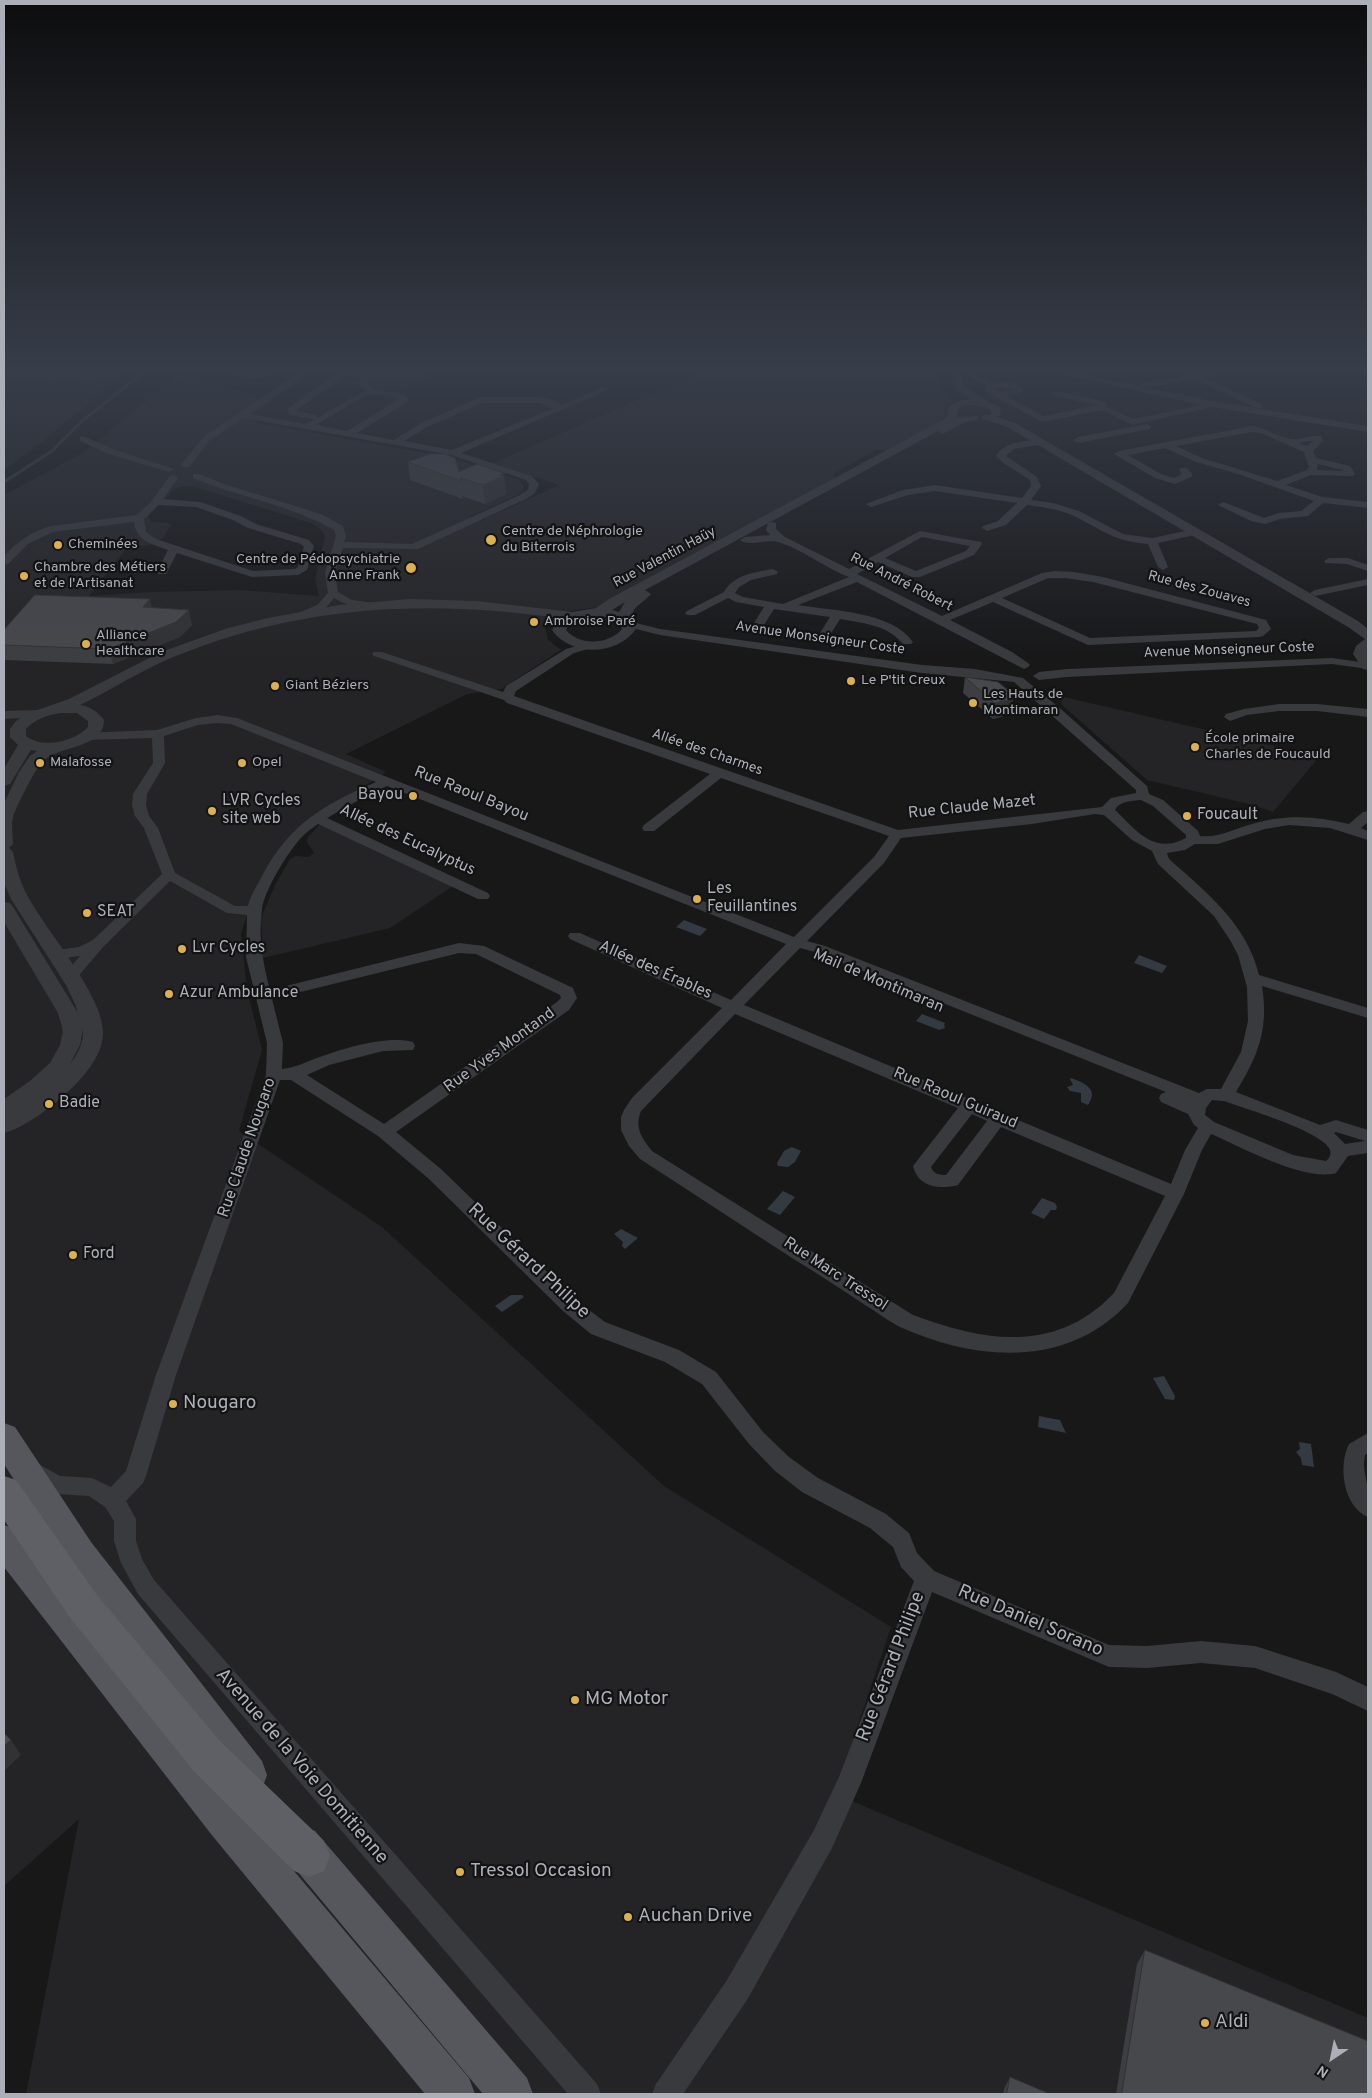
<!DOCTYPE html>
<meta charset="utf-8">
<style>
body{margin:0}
#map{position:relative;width:1372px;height:2098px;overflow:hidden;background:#181819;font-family:Overpass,sans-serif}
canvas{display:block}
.frame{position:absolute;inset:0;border:5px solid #acafb8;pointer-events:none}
.north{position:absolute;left:1307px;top:2033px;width:50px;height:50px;-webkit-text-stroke:4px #131314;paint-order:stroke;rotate:214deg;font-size:14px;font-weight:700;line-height:20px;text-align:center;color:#acafb8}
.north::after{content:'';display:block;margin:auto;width:18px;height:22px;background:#acafb8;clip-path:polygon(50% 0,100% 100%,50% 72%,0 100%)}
</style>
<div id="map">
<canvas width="1372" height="2098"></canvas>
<div class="frame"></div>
<div class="north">N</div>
</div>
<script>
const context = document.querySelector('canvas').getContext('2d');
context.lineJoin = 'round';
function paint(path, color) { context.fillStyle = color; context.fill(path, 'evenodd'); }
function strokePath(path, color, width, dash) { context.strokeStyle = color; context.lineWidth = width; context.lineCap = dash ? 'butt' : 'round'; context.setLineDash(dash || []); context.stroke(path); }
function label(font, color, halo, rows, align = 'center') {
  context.font = font + ' Overpass,sans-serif'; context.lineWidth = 4.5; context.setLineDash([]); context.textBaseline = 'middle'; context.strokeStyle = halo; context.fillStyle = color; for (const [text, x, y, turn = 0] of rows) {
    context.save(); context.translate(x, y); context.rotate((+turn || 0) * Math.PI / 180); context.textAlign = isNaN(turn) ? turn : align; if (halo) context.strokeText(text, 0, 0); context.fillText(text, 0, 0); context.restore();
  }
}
paint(new Path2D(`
 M4 367H132L32 450 4 470Z
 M723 367H934L941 388 953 399V402L946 406 944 410 945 416 936 425 890 450H875L833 474 836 479 598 607 565 612 545 628 548 640 561 650 501 689 467 694 346 754 386 772 310 822 253 897 241 934 247 990 262 1050 239 1131 382 1227 664 1486 891 1627 835 1794 1368 2018V2094H26L79 1819 4 1886V495L86 451 178 374 272 400 250 417 257 423 448 457 517 479 523 485V490L516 496 469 517 480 521 559 485 493 463 705 371ZM187 486 198 488 311 523 322 530 325 537 315 579 319 596 241 590 150 592 89 596 128 546H147L163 538 172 524 150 521 149 516 175 488Z
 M1064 697 1241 738 1319 757 1273 812 1253 805 1147 780 1063 706 1061 702Z
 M321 823 453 886 390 928 263 958 261 918 275 885 290 859 296 856 308 857 314 853 307 842 308 837Z`), '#242426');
paint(new Path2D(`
 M354 367H405L432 376 396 391 367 384 370 378 367 373Z`), '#242b25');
paint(new Path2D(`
 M684 920 707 929 700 936 676 927Z
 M1139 955 1167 966 1162 973 1134 963Z
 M922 1014 945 1023 944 1025 945 1028 939 1030 916 1021Z
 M1071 1078C1085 1083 1099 1089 1088 1105L1081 1102V1093L1070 1091 1067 1087 1073 1085 1070 1079Z
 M792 1147 801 1151 795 1162 788 1167 778 1166 777 1163 784 1151Z
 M783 1191 795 1197 780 1215 767 1209Z
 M1042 1198 1055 1203 1057 1207 1056 1210H1051L1044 1219 1031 1213Z
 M621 1229 638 1238 625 1249 622 1246 623 1242 614 1234Z
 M511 1295H522L524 1297 502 1312 495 1306Z
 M1164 1376 1175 1396 1174 1400 1165 1399 1153 1378Z
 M1039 1416 1060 1420 1066 1433 1038 1427Z
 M1299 1442 1311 1444 1314 1467 1302 1465 1301 1458 1296 1452 1300 1449Z`), '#333a41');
strokePath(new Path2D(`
 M4 482 52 451 82 421 150 367`), '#333a41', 3);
paint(new Path2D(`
 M212 367C226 367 237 372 251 374 261 375 266 367 277 367L264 378 252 379Z
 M308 367H318L250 414 306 424 314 419 290 415 287 410 288 408 340 371 367 373 370 378 367 383 375 389 404 394 408 400 407 402 357 433 394 440 421 423 481 397H539L553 400 561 405 603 387 610 389 461 453 532 476 539 484 535 493 526 499 418 549 343 548 335 573 338 592 352 600 374 603 380 606C370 615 344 604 334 598L325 609 300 619 296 618 294 616 296 614 317 605 328 593 325 573 336 536 334 530C290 505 239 497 193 478V474H199L224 484 321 514 343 526 346 536 344 542 412 544 520 495 528 490 529 484 526 480 451 455 244 418 209 441 189 467H183L181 465 203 437ZM344 376 361 377 359 384 366 390 317 418 316 415 296 411ZM378 394 399 399 347 431 316 425 366 395ZM482 403H539L554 408 452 450 404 441 427 427Z
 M705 367H715V368L711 370Z
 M1029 367H1046L1138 386 1142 383 1231 367H1249L1203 377 1262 404V408H1256L1194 379 1146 388 1212 401 1368 426V432L1212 407 1132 425 1105 411H1097L1042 422 985 391 984 389 986 387 970 376 974 374 993 383 1008 382 1018 385 1023 389 1021 393 1007 396 1043 416 1098 405 1053 396 1052 394 1056 391 1106 402 1107 404 1105 406 1133 419 1202 405ZM998 387 1014 389 1000 392 994 389Z
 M1147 424 1151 427 1150 429 1078 443 1073 440 1078 437Z
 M1252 426C1267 428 1276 436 1290 439 1300 441 1310 434 1321 436L1323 441 1313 451 1316 458 1350 466 1355 474 1353 476 1311 475 1286 485 1322 497 1368 502V508L1323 503 1308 516 1280 519 1265 524 1251 521 1218 505 1223 502 1226 503 1264 518 1279 513 1301 511 1314 501 1235 473 1196 462 1165 448 1128 455 1161 474 1174 478 1182 474 1179 470 1181 468H1187L1193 475 1191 477 1175 484 1155 478 1114 454 1119 451ZM1252 432 1261 433 1304 452 1309 467 1307 470 1277 481 1202 458 1176 446ZM1310 441H1313L1307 446 1299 443ZM1318 464 1343 470 1344 471 1317 470Z
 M83 436 115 450 174 469 169 472 109 454 80 441V437Z
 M1041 439 1046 442 1044 444 1014 449 1006 456 1037 477 1041 486 1031 500 1053 503 1079 511 1123 534 1152 538 1195 529 1200 532 1199 534 1158 543 1168 567 1163 570 1158 567 1148 544C1112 541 1103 530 1072 515 1058 509 1042 507 1027 505L1006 525 987 531 982 528 983 526 998 521 1017 503 935 491 908 495 871 507 866 504 903 490 935 485 1022 498 1031 486 1030 480 1002 462 996 456C1005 441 1025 442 1041 439Z
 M173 475 178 478 163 499 200 502 241 516 256 524 309 540 314 546 307 570 298 575 252 577 177 553 166 574H158L157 572 168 550C152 544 136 541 134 522L53 532 28 544 8 564 4 565V556C17 542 32 531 51 526L136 515 150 503 170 476ZM158 505 196 507 233 520 248 528 301 544 304 547 298 567 295 569 253 571 156 539 146 532 144 519Z
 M772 522 776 523V529L785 537 849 569 920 531 981 542 982 544 974 555 920 577H912L878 562 857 574 942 616 1042 573 1055 571 1074 572 1103 577 1266 620 1271 629 1263 636 1259 637 1088 645 993 602 950 620 1012 652 1028 663 1030 665 1028 667 1024 669 857 582 798 605C833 611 891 611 913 642L911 644H903C888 625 863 623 840 619L830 635H822L820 633 830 617 774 609 764 625H756L754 623 764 607 736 602 728 598 695 615H687L685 613 687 611 724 592C733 575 756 572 773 569L778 572 777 574 751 580 739 587 735 593 743 597 783 604 849 577C827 569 800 548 778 542 767 539 748 547 740 540L745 537 770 535 766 530 768 523ZM922 537 970 546 966 551 916 571 885 558ZM1048 578H1065L1093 582 1257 624 1259 628 1256 631 1090 638 1002 598Z
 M1329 558H1348L1368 565V571L1347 564 1325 563 1324 561Z
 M1368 579V585L1315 596 1310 593 1315 590Z
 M628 621 660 629 922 665 975 669 1023 678 1062 710 1147 786 1149 794 1163 800 1198 831 1200 836C1219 838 1234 829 1252 824 1285 814 1316 816 1349 824L1363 812 1368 811V822L1361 828 1368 831V840L1330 828 1289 825 1265 829 1218 844H1195L1185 850 1167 853 1169 859C1206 892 1247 924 1259 975L1368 1008V1018L1262 986C1269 1029 1258 1056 1236 1092L1320 1125 1336 1120 1368 1130V1153L1348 1156 1336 1173C1305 1182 1241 1147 1211 1134L1202 1150 1184 1194 1128 1303C1067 1369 975 1361 900 1327 888 1321 877 1312 865 1305 841 1289 817 1273 792 1258 741 1225 691 1192 640 1159L629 1146 621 1130V1117L624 1110 632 1098 722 1008 570 939 568 936 570 933H580L731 1000 786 944 387 786 364 797 327 818 488 893 490 896 488 899H478L318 824C312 828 305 833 300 839 287 854 265 889 262 909 258 936 263 964 270 990L459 943 484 946 573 988 577 998 569 1010 396 1132 441 1169 577 1301 605 1322 679 1350 716 1372 763 1432 789 1457 818 1478 886 1514 909 1533 917 1553 934 1571 1109 1645 1147 1646 1201 1641 1255 1646 1336 1672 1368 1687V1711L1332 1694 1255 1668 1201 1663 1147 1668 1109 1667 932 1592 861 1783 832 1848 747 2000 683 2094H652L656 2084 727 1980 814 1830 839 1777 914 1581 901 1567 893 1547 870 1528 802 1492 775 1471 749 1444 702 1384 665 1362 591 1334 563 1311 429 1179 378 1136 291 1080H280L176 1375 146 1476 143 1483 126 1501 136 1519V1541L142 1559 154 1580 597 2084 601 2094H568L138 1594 121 1563 114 1541V1521L105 1507 89 1496 57 1494 49 1492 25 1477 22 1470 25 1463 33 1461 60 1476 92 1478 111 1487 126 1471 156 1375 266 1075 267 1043 246 957 247 915 227 913 170 881 104 946 75 980H65L62 977 80 956 55 959 50 957 47 954 50 951 79 947 93 940 162 874 144 828 135 816 132 805 133 794 153 763 152 738 86 740 82 739 80 736 82 733 157 730 196 718 218 715 237 718 794 937 874 857 889 836 721 778 654 831H644L642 828 644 825 710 774 507 703 504 700 374 656 372 654 374 652H382L503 692 506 686 566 649 591 642 595 643 597 645 595 647 574 653 516 691 514 696 898 830 1102 807 1111 798 1136 793V790L1014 682 922 673 660 635 624 626 622 624ZM218 723 231 724 376 782C323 805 288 825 261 878 256 887 250 897 248 906H235L175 873 158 828 149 816 146 805 147 794 165 763 164 736 198 725ZM1141 800 1153 806 1186 835V838C1154 855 1137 831 1115 810 1119 801 1132 801 1141 800ZM1095 814 1104 815 1132 840 1152 851 1158 864 1214 916 1230 940 1238 955 1247 987 1248 1021 1241 1052 1221 1089H1207L1199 1093 825 946 807 941 884 863 901 838 1032 824ZM800 948 815 952 1166 1092 1161 1094 1159 1098 1161 1102 1188 1114 1194 1125 1198 1128 1185 1150 1171 1184 1006 1115 1005 1113 998 1111 744 1005ZM459 953 476 954 560 995 561 998 557 1002 384 1124 307 1075 329 1065 383 1051 413 1050 415 1046 413 1042C387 1035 345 1048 320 1057 307 1061 296 1068 282 1069L283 1043 272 999ZM735 1014 958 1108 913 1166C918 1187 939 1190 958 1185L1001 1127 1165 1196 1114 1293C1056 1354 985 1342 913 1315L652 1151C642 1138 634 1128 641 1111ZM1212 1100 1224 1101C1246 1109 1318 1130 1329 1148 1332 1153 1330 1158 1326 1161L1293 1155 1214 1122 1205 1115 1206 1108ZM972 1114 987 1121 946 1175C940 1175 933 1174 931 1167ZM1336 1132 1362 1140 1365 1141 1345 1144 1334 1133Z
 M1332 658 1368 663V669L1332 664 1067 677 1039 680 1033 676 1039 672 1067 669Z
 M1279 704H1317L1368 709V717L1317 711H1279L1247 715 1230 721 1224 717 1226 714 1244 709Z
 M38 710 42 711 44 714 42 717 4 719V711Z
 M1368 1433V1453L1365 1455C1362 1470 1367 1478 1368 1492 1369 1500 1368 1509 1368 1517 1343 1507 1338 1465 1349 1444Z`), '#393a3e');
paint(new Path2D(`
 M947 367H957L965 386 987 401 1000 407 1001 414 997 417 1015 423 1358 621 1368 629V670L1363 669 1353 654 1356 646 1365 639 1348 627 1007 427 983 419 982 417 983 415H991V410C980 405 969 403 958 409L957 417 977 416 978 418 977 420 965 422 943 434 938 431 645 590 651 594C638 609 627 605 636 629 617 656 571 657 552 630L559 618C425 599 298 605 171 658 140 671 111 690 80 705 91 707 97 711 104 720 103 750 59 744 41 763 35 770 16 807 13 817 11 825 13 836 13 844L9 848 13 852C16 867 20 882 27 895 46 931 101 992 103 1031 104 1052 87 1073 73 1087 57 1103 25 1128 4 1133V1099L30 1081 50 1063 60 1045 63 1031 58 1013 4 922V902L10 903 13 907 78 1013 83 1029 75 1004 66 985 11 899 4 883V803L19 772 30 756 37 751 31 750 10 784 4 786V769L18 745 10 737V729L16 721 26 714 69 699 161 652 228 628 268 618 339 605 410 599 477 601 572 612 596 608 609 599 943 420 947 416 949 406 959 401 970 399 957 390ZM625 602 619 612 612 610ZM585 617C598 616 617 614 622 629 609 645 579 646 566 630 569 622 577 619 585 617ZM61 713H77L88 721V727C74 742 42 749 26 736V729C35 719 48 715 61 713ZM83 1029C84 1042 78 1054 70 1064L80 1045Z`), '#393a3e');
paint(new Path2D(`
 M4 1423 15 1427 91 1542 262 1761 267 1775 262 1789 248 1794 234 1789 67 1564 4 1464Z
 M4 1525 16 1529 239 1806 469 2078 475 2094H425L211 1834 4 1567Z
 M301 1825 315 1831 527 2078 533 2094H483L287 1859 281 1845 287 1831Z`), '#56575d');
paint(new Path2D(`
 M4 1476 16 1480 97 1595 220 1741 324 1841 330 1856 324 1871 309 1877 294 1871 192 1769 71 1619 4 1520Z`), '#5e6066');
paint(new Path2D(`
 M4 367H115L97 381 63 379 60 381 14 378Z
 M408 462 459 472 506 494 485 504 462 496 463 499 410 480Z
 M152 608 192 625 180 637 113 664 4 660V630Z
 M965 677 1010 696 1011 714 993 719 963 693Z
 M1145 1950 1368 2094H1116L1137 1964Z
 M1010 2077 1050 2094H1003L1004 2089Z`), '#3d3e41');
paint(new Path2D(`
 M8 367H11L14 378 4 385V370Z
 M58 367H60L63 379 60 381 56 368Z
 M96 367H115L97 381 94 368Z
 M504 473 506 494 485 504 483 485Z
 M150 599 153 614 143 607Z
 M189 610 192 625 180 637 113 664 109 649Z
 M1010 692 1009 700 1013 699 1011 714 993 719 995 703 1007 693Z
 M11 1740 21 1755 4 1771V1746Z`), '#323235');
const building = new Path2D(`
 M36 367H58L56 368Z
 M74 367H96L94 368Z
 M430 454H445L455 458 459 472 477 464 504 473 500 475 504 476 483 485 460 478 461 481 408 462Z
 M35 595 150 599 143 607 189 610 176 622 109 649 4 645V630Z
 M965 677 998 682 1010 692 1007 693 1013 699 995 703Z
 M4 1733 11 1740 4 1746Z
 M1145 1950 1368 2041V2094H1122Z
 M1010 2077 1050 2094H1007Z`);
paint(building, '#47484c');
strokePath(building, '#323235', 1);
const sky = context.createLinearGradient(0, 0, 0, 661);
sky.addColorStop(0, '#0d0d0e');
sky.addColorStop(0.56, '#373d49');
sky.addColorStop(1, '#373d4900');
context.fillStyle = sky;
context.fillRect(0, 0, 1372, 661);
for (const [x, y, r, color] of [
 [491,540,6,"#dcb04d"],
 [58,545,5,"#dcb04d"],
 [411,568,6,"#dcb04d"],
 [24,576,5,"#dcb04d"],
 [534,622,5,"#dcb04d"],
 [86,644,5,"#dcb04d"],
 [851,681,5,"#dcb04d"],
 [275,686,5,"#dcb04d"],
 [973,703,5,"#dcb04d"],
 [1195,747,5,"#dcb04d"],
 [40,763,5,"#dcb04d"],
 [242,763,5,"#dcb04d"],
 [413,796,5,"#dcb04d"],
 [212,811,5,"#dcb04d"],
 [1187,816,5,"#dcb04d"],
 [697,899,5,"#dcb04d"],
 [87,913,5,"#dcb04d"],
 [182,949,5,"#dcb04d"],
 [169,994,5,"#dcb04d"],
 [49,1104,5,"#dcb04d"],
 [73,1255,5,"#dcb04d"],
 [173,1404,5,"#dcb04d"],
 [575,1700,5,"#dcb04d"],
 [460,1872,5,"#dcb04d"],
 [628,1917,5,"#dcb04d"],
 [1205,2023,5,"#dcb04d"]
]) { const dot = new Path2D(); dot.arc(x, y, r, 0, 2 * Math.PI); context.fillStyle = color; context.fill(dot); strokePath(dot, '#131314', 2); }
label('14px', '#acafb8', '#131314', [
 ["Centre de Néphrologie",502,532],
 ["du Biterrois",502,548],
 ["Cheminées",68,545],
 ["Centre de Pédopsychiatrie",400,560,"right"],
 ["Anne Frank",400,576,"right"],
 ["Chambre des Métiers",34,568],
 ["et de l'Artisanat",34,584],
 ["Ambroise Paré",544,622],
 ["Alliance",96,636],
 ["Healthcare",96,652],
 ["Le P'tit Creux",861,681],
 ["Giant Béziers",285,686],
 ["Les Hauts de",983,695],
 ["Montimaran",983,711],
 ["École primaire",1205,739],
 ["Charles de Foucauld",1205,755],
 ["Malafosse",50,763],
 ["Opel",252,763]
], 'left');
label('14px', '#acafb8', '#131314', [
 ["Rue Valentin Haüy",665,558,-28],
 ["Rue André Robert",901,583,27],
 ["Rue des Zouaves",1199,590,15],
 ["Avenue Monseigneur Coste",820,639,8],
 ["Avenue Monseigneur Coste",1229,651,-2],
 ["Allée des Charmes",707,753,19]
]);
label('16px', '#acafb8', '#131314', [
 ["Rue Raoul Bayou",471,795,22],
 ["Rue Claude Mazet",972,808,-6],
 ["Allée des Eucalyptus",407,841,25],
 ["Allée des Érables",655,971,24],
 ["Mail de Montimaran",878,982,23],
 ["Rue Yves Montand",500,1051,-36],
 ["Rue Raoul Guiraud",955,1099,23],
 ["Rue Claude Nougaro",248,1148,-71],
 ["Rue Marc Tressol",835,1275,33]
]);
label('16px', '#acafb8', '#131314', [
 ["Bayou",403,796,"right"],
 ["LVR Cycles",222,802],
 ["site web",222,820],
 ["Foucault",1197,816],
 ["Les",707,890],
 ["Feuillantines",707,908],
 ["SEAT",97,913],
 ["Lvr Cycles",192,949],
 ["Azur Ambulance",179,994],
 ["Badie",59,1104],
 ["Ford",83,1255]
], 'left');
label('19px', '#acafb8', '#131314', [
 ["Rue Gérard Philipe",528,1262,43],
 ["Rue Daniel Sorano",1030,1622,23],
 ["Rue Gérard Philipe",892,1667,-69],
 ["Avenue de la Voie Domitienne",301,1767,49]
]);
label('19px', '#acafb8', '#131314', [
 ["Nougaro",183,1404],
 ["MG Motor",585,1700],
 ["Tressol Occasion",470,1872],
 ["Auchan Drive",638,1917],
 ["Aldi",1215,2023]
], 'left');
</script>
